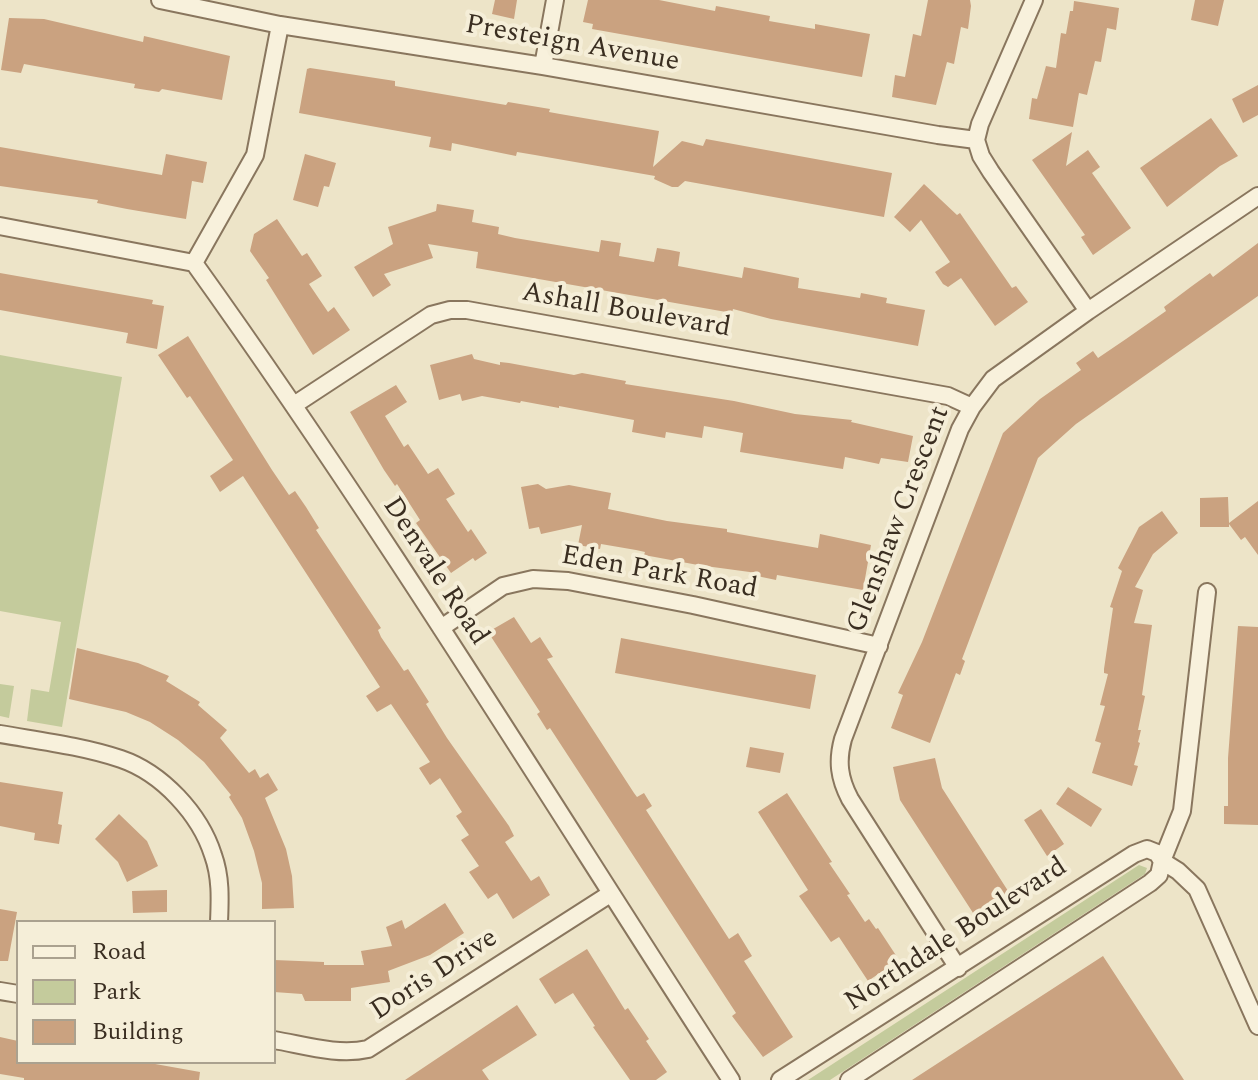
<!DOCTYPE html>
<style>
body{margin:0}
#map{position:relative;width:1258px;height:1080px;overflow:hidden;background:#ede4c8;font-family:Spectral,serif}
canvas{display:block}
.legend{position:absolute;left:16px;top:920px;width:260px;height:144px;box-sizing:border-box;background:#f5eed8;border:2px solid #aaa18f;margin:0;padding:10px 14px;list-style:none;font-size:24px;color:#3a2e21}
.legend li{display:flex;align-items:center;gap:16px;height:40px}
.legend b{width:40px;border:2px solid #aaa18f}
</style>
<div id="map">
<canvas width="1258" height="1080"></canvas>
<ul class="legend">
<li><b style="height:10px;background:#f8f1dc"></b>Road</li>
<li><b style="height:22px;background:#c4cb9c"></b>Park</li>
<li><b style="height:22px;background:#caa280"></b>Building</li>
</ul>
</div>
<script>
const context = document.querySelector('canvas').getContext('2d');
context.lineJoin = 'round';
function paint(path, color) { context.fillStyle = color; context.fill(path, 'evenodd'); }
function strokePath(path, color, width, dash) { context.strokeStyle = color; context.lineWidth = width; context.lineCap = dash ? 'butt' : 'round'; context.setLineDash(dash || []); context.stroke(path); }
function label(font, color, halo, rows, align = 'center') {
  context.font = font + ' Spectral,serif'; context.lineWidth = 8; context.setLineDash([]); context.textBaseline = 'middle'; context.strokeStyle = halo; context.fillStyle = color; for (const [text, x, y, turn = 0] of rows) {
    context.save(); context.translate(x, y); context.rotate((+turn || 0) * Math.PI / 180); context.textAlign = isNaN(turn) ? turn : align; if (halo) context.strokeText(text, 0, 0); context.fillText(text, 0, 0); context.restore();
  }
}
paint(new Path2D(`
 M0 355 122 377 62 727 27 721 31 689 49 692 61 622 0 611Z
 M0 684 14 686 9 718 0 716Z
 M1139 865 1147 868 1145 874 830 1080H808Z`), '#c4cb9c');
paint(new Path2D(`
 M495 0H517L514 19 492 14Z
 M588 0H659L715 11 716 6 770 16 769 21 815 29V24L870 34 862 77 592 29 593 24 583 22Z
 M928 0H970L971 6 968 29 961 27 954 64 947 62 936 105 892 97 895 75 905 77 913 34 921 36Z
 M1195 0H1224L1218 26 1191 20Z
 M1074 1 1119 8 1116 30 1107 28 1101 62 1095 61 1087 95 1079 93 1073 127 1029 119 1032 98 1037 99 1046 66 1056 68 1061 33 1066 34 1070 11H1073Z
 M9 18 44 19 143 42 144 36 230 56 222 100 162 89 159 92 134 88 135 84 24 64 21 73 1 70Z
 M310 68 395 81V86L506 105 508 102 550 109 549 112 560 114 659 131 653 167 682 141 703 146 706 139 892 173 884 217 685 181 678 187H672L654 179 655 176 535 155 517 152 516 156 452 143 451 151 429 147 431 137 299 113 307 69Z
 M1258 85V115L1243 123 1232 99Z
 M1211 118 1238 156 1220 166 1167 207 1140 168Z
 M1072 132 1066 166 1088 150 1100 167 1092 173 1131 228 1093 255 1081 237 1085 235 1032 160Z
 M0 147 162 175 166 154 207 162 203 183 192 181 186 219 127 209 97 203 98 200 0 186Z
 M305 154 336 163 329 187 324 186 318 207 293 200Z
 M924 184 957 215 960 213 1012 288 1016 286 1028 302 995 326 961 278 948 287 943 284 935 272 950 262 921 220 910 232 894 217Z
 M437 204 474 210 472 222 499 227 498 234 515 238 599 252 601 240 621 243 619 256 654 262 657 248 670 250 680 252 678 266 742 278 744 267 799 278 798 288 860 298 861 293 887 298 886 303 925 310 918 346 771 319 733 309 732 313 476 268 478 252 428 244 433 258 384 274 391 285 373 297 354 267 393 244 388 227 436 211Z
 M277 219 302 256 307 253 322 276 309 284 328 312 334 307 350 330 313 355 266 280 269 278 250 251 254 234Z
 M1258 243V296L1076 424 1038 458 962 659 965 661 960 675 956 673 930 743 891 728 903 695 898 693 922 642 1003 433 1040 399 1081 370 1076 363 1093 351 1098 358 1126 339 1166 311 1164 307 1192 286 1210 273 1213 277Z
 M0 273 153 300 152 304 164 306 157 349 126 343 128 333 0 310Z
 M188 336 272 470 289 495 295 491 306 507 319 528 316 530 381 628 378 630 381 637 404 671 408 669 429 702 426 704 447 738 509 826 514 836 505 842 531 881 539 876 550 895 513 919 497 893 488 899 469 872 479 866 461 840 469 835 456 816 462 812 440 778 430 785 419 768 430 762 391 704 377 712 366 696 380 687 243 476 220 492 210 476 233 460 190 396 187 398 158 355Z
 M472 354 474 359 500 365V362L509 363 574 375 582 373 626 381 625 384 734 401 795 414 852 420 851 422 913 436 908 462 881 458 879 464 845 457 843 469 740 452 743 433 704 426 702 438 666 432 665 438 632 432 634 420 559 406V408L521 401 520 403 482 396 462 401 460 394 439 400 430 365Z
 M396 385 407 402 385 416 404 447 408 444 428 474 438 468 455 494 446 499 468 532 471 529 487 553 475 561 473 558 451 573 416 523 420 520 397 484 395 486 384 470 350 412Z
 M538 484 546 489 569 485 611 493 608 509 667 521 727 529V532L818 548 820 534 871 545 863 590 777 575 776 580 757 576V573L698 565 644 555 645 552 636 550 601 544 600 549 578 545 582 525 541 534 539 527 529 529 521 487Z
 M1228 497 1229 523 1258 501V555L1245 537 1241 540 1229 524V527H1200V498Z
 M1162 511 1178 533 1153 554 1135 587 1143 590 1134 623 1152 625 1142 695 1145 696 1138 730H1141L1138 742 1140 743 1134 765 1138 766 1132 786 1092 773 1101 743 1095 741 1105 706 1100 705 1108 674 1104 673V669L1113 608 1110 607 1122 571 1118 568 1139 527Z
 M514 617 531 643 540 637 547 648 553 657 547 659 634 793 637 797 644 793 652 806 646 810 729 939 738 933 752 956 744 961 793 1037 763 1057 732 1016 736 1013 550 728 547 730 537 714 540 712 488 632Z
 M1238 626 1258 627V825L1224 824V806H1228V758Z
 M621 638 816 675 810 709 615 673Z
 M77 648 138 663 169 676 166 681 200 702 198 705 227 730 220 738 249 773 255 769 260 778 268 773 278 790 265 798 286 849 292 876 294 908 262 909V883L254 851 242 818 229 797 231 795 204 762 178 740 150 722 126 712 69 699Z
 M750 747 784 753 780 773 746 767Z
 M935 758 942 788 1010 894 975 916 900 800 893 767Z
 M0 782 63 792 58 824 62 825 59 844 34 840 35 833 0 826Z
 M1068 787 1102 809 1091 827 1056 804Z
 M787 793 832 862 829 863 850 894 847 895 865 922 869 919 876 929 878 928 899 960 868 981 839 937 831 942 799 896 808 890 758 812Z
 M1041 809 1064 844 1047 856 1024 820Z
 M119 814 147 841 158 866 127 882 118 862 95 839Z
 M167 890V912L133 913 132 891Z
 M445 903 464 933 430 955 388 971 390 982 351 988V1001H305L302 994 274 992V960L324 962V965H364L361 951 392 946 386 927 402 920 405 929Z
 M0 909 17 912 8 961H0Z
 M587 949 625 1010 628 1008 649 1039 646 1041 667 1072 656 1080H630L593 1027 595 1026 573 993 555 1004 539 979Z
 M1103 956 1184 1080H912Z
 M517 1005 537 1035 482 1070 489 1080H405Z
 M0 1037 18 1041V1062H144L200 1072 199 1080H24V1078L0 1074Z`), '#caa280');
const street = new Path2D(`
 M160 0 280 25 543 66 938 135 976 140
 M1034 0 980 124 976 140 981 156 991 172 1088 311
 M543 66 555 0
 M0 226 194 263C384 528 554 807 731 1080
 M194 263 255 155 280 25
 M294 405 431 315 450 310H467L948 396 972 407
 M441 628 503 586 533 579 568 581 693 605 879 646
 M0 734C40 741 82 746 121 759 162 773 200 814 213 855 221 877 220 899 219 922
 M958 968 850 799C839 778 837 761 843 739L960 429 972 407 993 379 1088 311 1258 196
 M0 991 18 994
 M274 1040C304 1045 338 1056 368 1049L610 894
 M780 1080 1134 854 1147 849 1157 853 1162 861 1178 871 1197 889 1258 1026
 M849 1080 1150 883 1159 875 1162 861 1182 811 1207 592`);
strokePath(street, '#89765e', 20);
strokePath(street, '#f8f1dc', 16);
label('28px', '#3a2e21', '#f5eed8', [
 ["Presteign Avenue",572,45,10],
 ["Ashall Boulevard",626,312,10],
 ["Glenshaw Crescent",900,520,-69],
 ["Denvale Road",434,572,57],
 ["Eden Park Road",659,574,10],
 ["Northdale Boulevard",957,936,-33],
 ["Doris Drive",435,976,-33]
]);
</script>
